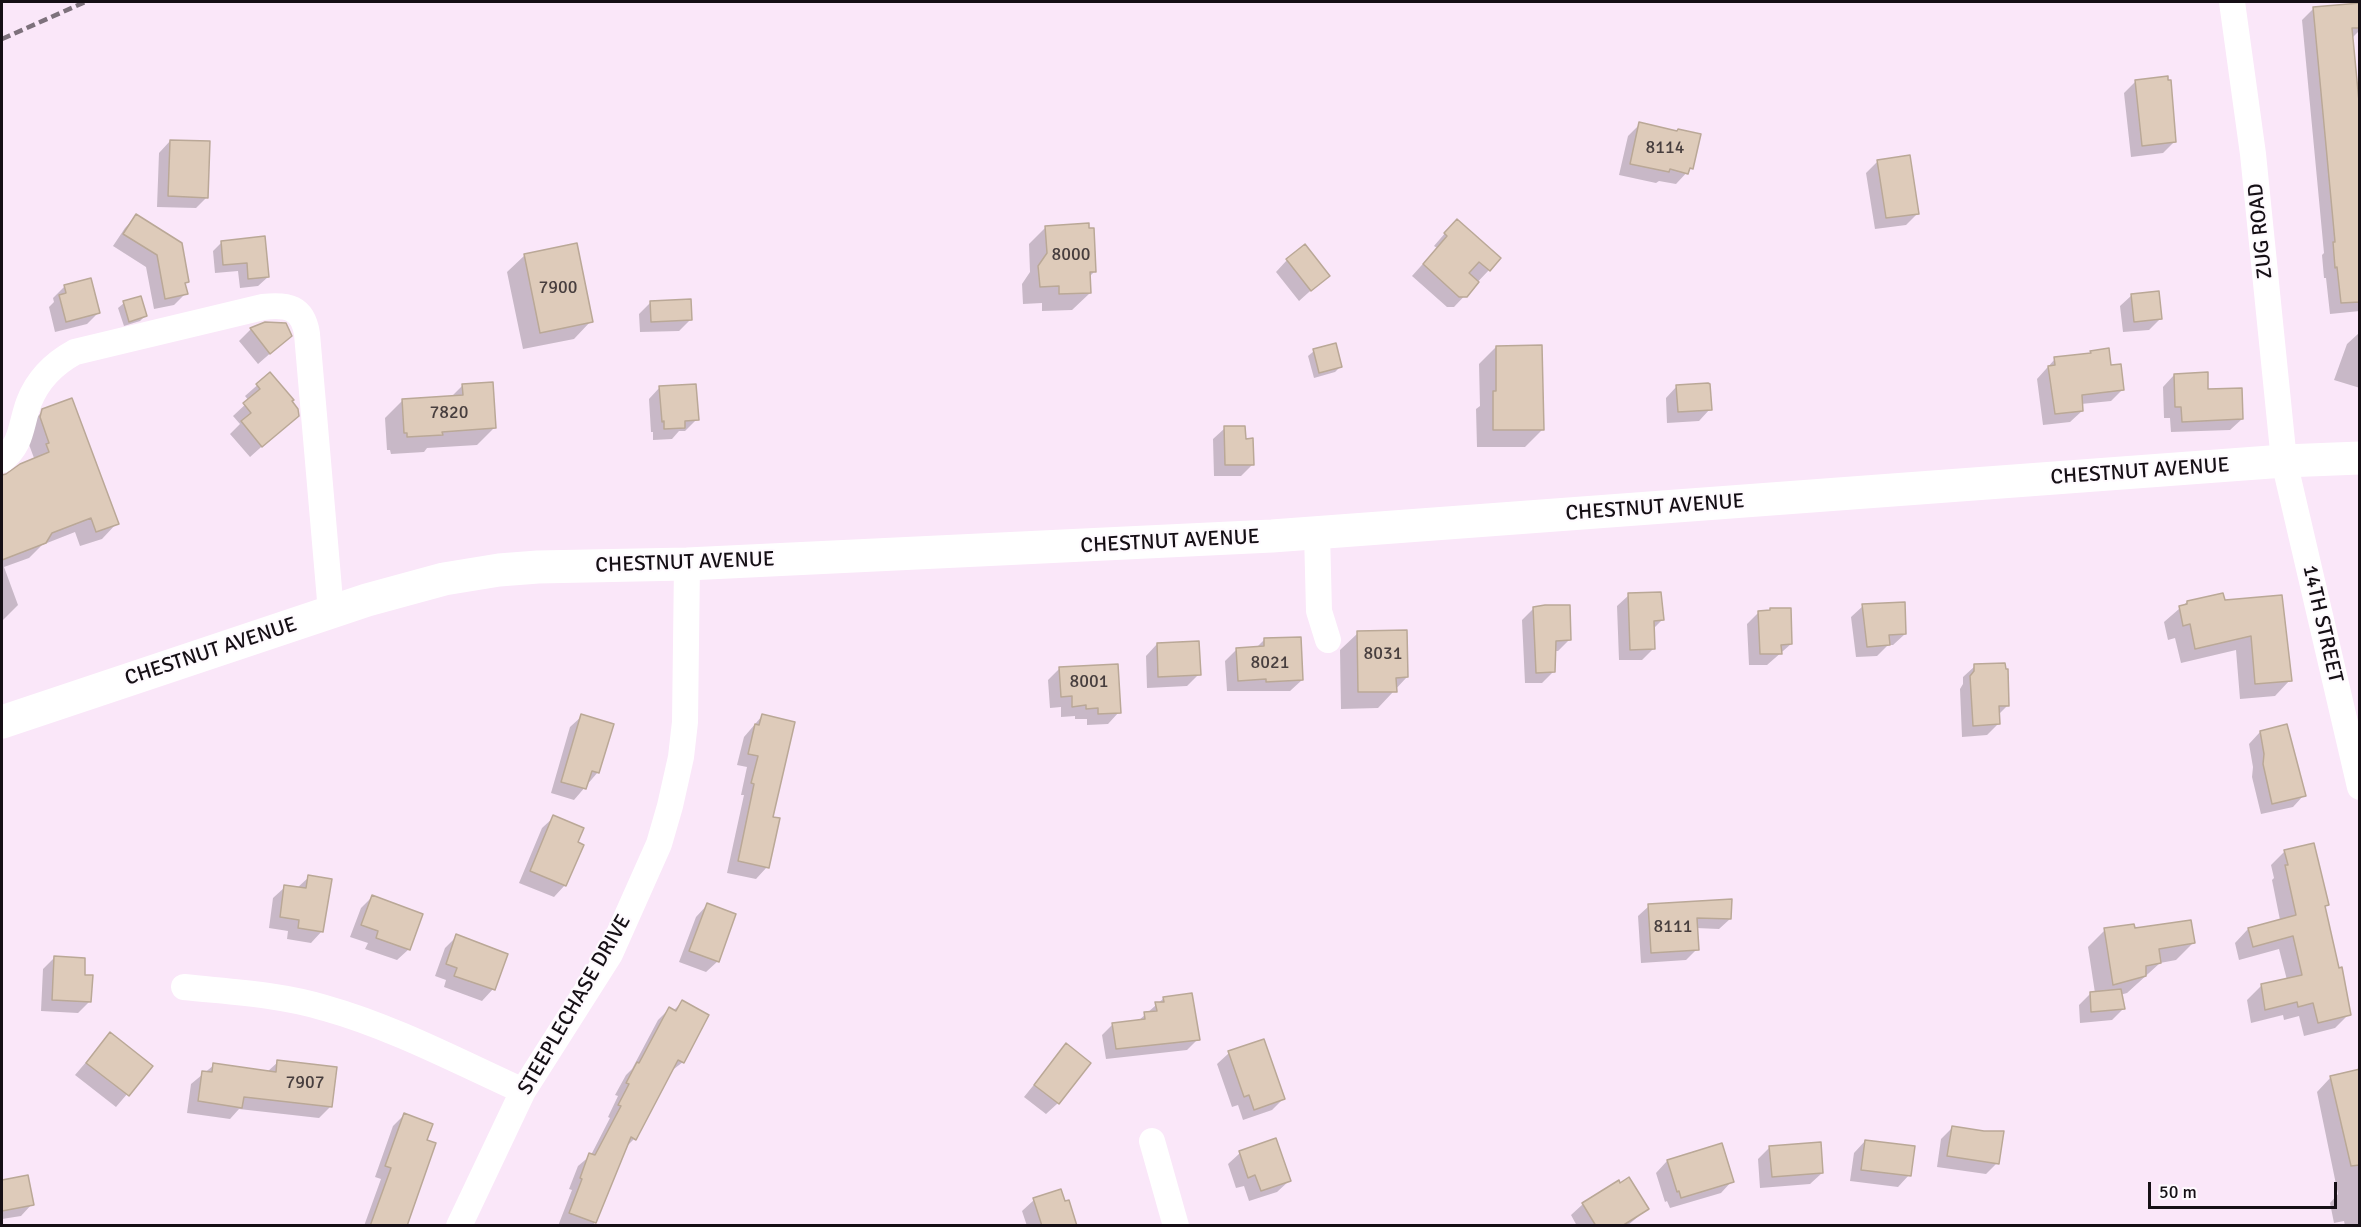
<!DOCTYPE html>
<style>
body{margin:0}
#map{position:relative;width:2361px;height:1227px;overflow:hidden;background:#fae7f9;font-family:Signika,sans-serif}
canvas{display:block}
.frame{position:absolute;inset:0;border:3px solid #150f15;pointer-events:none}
.scale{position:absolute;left:2148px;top:1182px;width:189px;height:27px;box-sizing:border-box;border:3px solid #150f15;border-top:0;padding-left:8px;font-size:18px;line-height:21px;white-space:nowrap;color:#150f15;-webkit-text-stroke:4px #fefafe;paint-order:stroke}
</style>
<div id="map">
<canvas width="2361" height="1227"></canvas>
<div class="frame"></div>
<div class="scale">50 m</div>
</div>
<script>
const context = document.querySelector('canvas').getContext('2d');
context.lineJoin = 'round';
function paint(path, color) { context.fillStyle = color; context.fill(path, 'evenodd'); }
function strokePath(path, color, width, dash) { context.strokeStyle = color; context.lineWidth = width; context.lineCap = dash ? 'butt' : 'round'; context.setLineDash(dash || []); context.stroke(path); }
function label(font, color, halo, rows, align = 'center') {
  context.font = font + ' Signika,sans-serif'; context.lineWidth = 4.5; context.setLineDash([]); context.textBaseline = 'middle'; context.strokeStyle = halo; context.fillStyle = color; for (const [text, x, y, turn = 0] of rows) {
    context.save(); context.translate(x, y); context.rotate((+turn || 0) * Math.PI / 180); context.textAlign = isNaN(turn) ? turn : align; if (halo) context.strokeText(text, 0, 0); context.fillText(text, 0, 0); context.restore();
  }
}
paint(new Path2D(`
 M2360 5V30L2352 38 2360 134V311L2330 314 2326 278H2324L2322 255 2324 253 2302 20 2314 8Z
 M2135 82H2167L2174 142 2163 153 2131 157 2124 93Z
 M1640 124 1691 168 1676 184 1659 181 1656 183 1619 175 1628 136Z
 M170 141 207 197 196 208 157 207 159 153Z
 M1878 161 1917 214 1906 225 1875 229 1866 173Z
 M136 216 187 281 184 285 186 293 174 305 154 309 146 267 113 246 125 228Z
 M1046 227 1095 271 1089 277 1090 293 1072 310 1042 311V303L1023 304 1022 284 1030 272 1029 244Z
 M1446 232 1489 270 1454 307H1447L1412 276 1437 248 1434 246Z
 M222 242 268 277 258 286 240 288 238 271 215 273 213 251Z
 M525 255 591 321 574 339 523 349 507 272Z
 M1287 260 1328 275 1299 301 1276 272Z
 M65 286 99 312 87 324 55 332 49 307 54 302 53 298Z
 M2132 295 2160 319 2149 330 2123 332 2120 306Z
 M651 302 691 319 679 331 640 332 639 314Z
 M124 303 145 316 140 321 124 326 118 308Z
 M266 323 290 336 258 364 239 341 251 329Z
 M2359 333H2360V388L2334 380 2347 344Z
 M1496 347 1543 429 1525 447H1477L1476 409 1480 406 1479 364Z
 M1314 351 1340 367 1335 372 1314 378 1308 356Z
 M2091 352 2123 389 2111 401 2081 404 2082 411 2070 422 2043 425 2037 379 2055 359 2088 355Z
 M270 374 297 415 250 457 230 434 240 424 233 416 249 401 245 396Z
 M2174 375 2242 419 2230 430 2171 432 2170 418H2164L2163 387Z
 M463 385 494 428 477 445 427 448 424 452 391 454 390 450H387L385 418 403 400 451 397Z
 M1677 386 1710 409 1699 421 1667 423 1666 398Z
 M660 387 697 419 685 431H679L672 439 653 440V432H651L649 399Z
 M43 411 117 523 102 539 80 546 75 532 42 545 29 558 4 567 18 605 2 621V476H5L34 458 25 434 27 427Z
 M1225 428 1252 465 1241 476H1214L1213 439Z
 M1629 595 1662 620 1653 629 1654 648 1642 660H1619L1617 606Z
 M2187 602H2223L2290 680 2275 696 2240 699 2236 650 2181 663 2175 638 2168 640 2164 622Z
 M1863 606 1905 634 1893 645H1888L1877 656 1856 657 1851 617Z
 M1533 609 1569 640 1558 651H1554V671L1542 683H1525L1522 620Z
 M1759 612 1791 644 1767 665H1749L1747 624Z
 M1358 633 1407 677 1378 708 1341 709 1340 650Z
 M1264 640 1302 680 1290 691H1227L1225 661 1237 649 1256 648Z
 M1157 644 1199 674 1187 686 1147 688 1146 656Z
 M1975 666 2008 705 1998 715V724L1987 735 1962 737 1960 689 1963 684V677Z
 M1059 669 1119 712 1108 724 1087 725V719H1075V716L1061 717V707L1050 708 1048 680Z
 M582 716 598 772 574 800 551 793 570 727Z
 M762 716 771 818 767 867 756 879 727 873 744 795H741L747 767 737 765 744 737Z
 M2260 732 2294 750 2304 795 2293 807 2261 814 2252 777 2253 767 2249 744Z
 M554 817 565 885 554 897 519 883 542 828Z
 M2285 851 2327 905 2324 908 2338 969H2341L2347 993 2344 995 2349 1014 2335 1028 2304 1036 2299 1016 2284 1020 2283 1015 2251 1023 2247 1000 2261 986 2287 980 2279 949 2239 960 2235 943 2248 929 2280 920 2272 880 2274 878 2271 865Z
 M309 877 322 931 311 943 287 939 288 931 269 928 273 898 285 887 297 888Z
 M372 897 409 949 397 960 365 949 368 943 350 937 361 908Z
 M707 905 718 961 706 972 679 962 696 917Z
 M1649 906 1730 919 1719 929 1696 928 1697 949 1686 960 1641 963 1638 916Z
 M2105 930H2134L2193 943 2176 960 2160 963 2127 993 2120 995 2124 1008 2112 1020 2080 1023 2079 1005 2090 994 2095 993 2088 947Z
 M457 936 506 954 493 989 482 1001 444 987 446 980 435 976 445 948Z
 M54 958 83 976 90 1001 78 1013 41 1011 43 969Z
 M1164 998 1198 1039 1187 1050 1106 1059 1102 1035 1113 1024 1138 1021Z
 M682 1002 683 1062 670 1072 634 1139 625 1148 593 1226H558L572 1190 569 1189 578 1166 591 1155 610 1118 608 1117 618 1096 615 1095 626 1075 632 1069 658 1020 669 1009 673 1011Z
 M110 1034 151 1066 116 1107 75 1075Z
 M1066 1045 1058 1103 1046 1114 1024 1097Z
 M1229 1053 1284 1098 1272 1110 1243 1120 1238 1105 1232 1107 1217 1064Z
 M278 1062 331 1106 319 1118 239 1109 230 1119 187 1113 191 1084 214 1065 267 1072Z
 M2360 1071V1226H2345L2344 1221 2334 1223 2330 1203 2338 1194 2317 1092 2331 1077Z
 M404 1115 426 1141 405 1226H364L381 1179 375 1177 393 1126Z
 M1952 1128 1997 1163 1986 1174 1937 1167 1941 1139Z
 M1275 1140 1289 1181 1277 1192 1249 1201 1244 1186 1236 1188 1228 1164 1240 1153Z
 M1865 1141 1909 1175 1898 1187 1850 1181 1854 1153Z
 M1770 1147 1822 1173 1810 1184 1760 1188 1758 1159Z
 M1667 1161 1732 1181 1721 1193 1670 1208 1667 1201 1665 1202 1656 1173Z
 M26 1177 32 1204 21 1216 2 1219V1182Z
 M1034 1200 1075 1226H1027L1022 1211Z
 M1583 1204 1647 1209 1627 1226H1577L1571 1215Z`), '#0003');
const building = new Path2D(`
 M2360 3V28H2352L2360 112V302L2341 303 2337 267 2335 268 2333 242H2335L2313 7Z
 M2168 76V80H2171L2176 142 2142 146 2135 80Z
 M1639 122 1677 131 1678 129 1701 134 1693 169 1690 168 1688 174 1670 169 1669 172 1630 164Z
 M170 140 210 141 208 198 168 196Z
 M1910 155 1919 214 1886 218 1877 160Z
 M136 214 182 243 189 282 185 283 188 294 165 299 157 255 123 234Z
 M1457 219 1501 258 1490 271 1479 262 1469 273 1479 282 1467 297H1459L1423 264 1447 236 1444 233Z
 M1089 223V228H1094L1096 272H1090L1091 293 1059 294V286L1040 287 1038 266 1047 253 1045 226Z
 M265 236 269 277 248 279 247 263 223 265 221 241Z
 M577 243 593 322 540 333 524 254Z
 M1305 244 1330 276 1311 291 1286 259Z
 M91 278 100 313 66 322 59 295 66 293 64 285Z
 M2159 291 2162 319 2134 322 2131 294Z
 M141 296 147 316 129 322 123 301Z
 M691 299 692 320 651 322 650 301Z
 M265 322 286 323 292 336 270 354 250 328Z
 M1336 343 1342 367 1319 373 1313 349Z
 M1542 345 1544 430H1493V391H1496V346Z
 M2109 348 2111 365 2121 364 2124 390 2082 395 2083 411 2055 414 2048 366 2055 365 2054 357 2091 353 2090 351Z
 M270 372 294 400 292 401 298 409 299 416 262 447 241 421 251 413 243 403 260 389 256 384Z
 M2208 372V389L2242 388 2243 419 2182 422 2181 407H2175L2174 374Z
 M493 382 496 428 442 432 443 435 407 437V433H404L402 399 463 395 462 384Z
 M1708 383 1710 384 1712 410 1678 412 1676 385Z
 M696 384 699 420 685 421V428L664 429V421L662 422 659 386Z
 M72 398 119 524 96 532 91 518 52 533 46 543 2 560V475L6 474 20 464 49 452 46 444 49 443 40 417 42 409Z
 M1224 426H1245L1246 439 1253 438 1254 465H1225Z
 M1661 592 1664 620 1654 621 1655 649 1630 650 1628 593Z
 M2223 593 2225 600 2282 595 2292 681 2255 684 2251 636 2195 649 2190 624 2183 626 2179 606 2187 604V601Z
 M1905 602 1906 634 1889 635 1890 645 1867 647 1862 604Z
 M1545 605H1570L1571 640 1556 641 1555 672 1536 673 1533 607Z
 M1770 608H1791L1792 644 1781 645 1782 654H1760L1758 611 1770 610Z
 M1407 630 1408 677 1396 678 1397 692H1358L1357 631Z
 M1301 637 1303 680 1266 682V679L1238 681 1236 648 1264 646V638Z
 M1199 641 1201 675 1158 677 1157 643Z
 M2005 663 2006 669H2008L2009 706H1999L2000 724 1973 726 1970 676 1974 671V664Z
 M1118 664 1121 713 1098 714V708L1086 709V705L1072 707V696L1061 697 1059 667Z
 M581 714 614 724 599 773 592 771 586 789 561 782Z
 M762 714 795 722 773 817 780 818 769 868 738 861 754 784 751 783 758 756 748 754 755 724 759 725Z
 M2287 724 2306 796 2272 804 2263 764 2264 754 2260 731Z
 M553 815 584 828 578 842 584 845 566 886 530 871Z
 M2314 843 2329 905 2325 906 2339 968 2342 967 2351 1015 2318 1023 2313 1003 2298 1007 2297 1002 2265 1010 2261 984 2302 975 2293 936 2253 947 2248 928 2296 915 2285 865H2288L2284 850Z
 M308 875 332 879 323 932 298 928 299 920 280 917 284 885 306 888Z
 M372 895 423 914 410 950 376 938 378 931 361 925Z
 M1732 899 1731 919 1697 918 1699 950 1651 953 1648 904Z
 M707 903 736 914 719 962 689 951Z
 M2191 920 2195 943 2159 949 2161 963 2146 966V976L2113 985 2104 928 2134 924 2135 928Z
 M456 934 508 954 495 990 454 976 457 968 446 964Z
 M54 956 85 958V975H93L91 1002 52 1000Z
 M2121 989 2125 1009 2091 1012 2090 992Z
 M1192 993 1200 1040 1116 1049 1112 1023 1145 1019 1144 1012 1157 1011 1155 1002H1164L1163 997Z
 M682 1000 709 1015 684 1063 678 1060 636 1140 631 1137 596 1223 569 1213 582 1179 580 1178 589 1153 595 1155 621 1106 618 1105 629 1084 626 1083 637 1062 639 1063 669 1007 676 1011Z
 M110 1032 153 1066 129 1096 86 1063Z
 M1264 1039 1285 1099 1254 1110 1249 1095 1244 1097 1228 1051Z
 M1066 1043 1091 1063 1059 1104 1034 1085Z
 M277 1060 337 1067 332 1107 244 1097 242 1108 198 1101 202 1071 212 1072 213 1063 276 1072Z
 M2360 1069V1165L2351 1166 2330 1076Z
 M404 1113 433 1124 427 1140 436 1143 407 1226H370L391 1168 385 1166Z
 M1952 1126 1984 1131H2004L1999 1164 1947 1156Z
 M1276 1138 1291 1181 1261 1191 1255 1175 1248 1178 1239 1151Z
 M1865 1140 1915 1146 1911 1176 1861 1170Z
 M1821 1142 1823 1173 1772 1177 1769 1146Z
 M1722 1143 1734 1182 1681 1198 1679 1191 1677 1192 1667 1160Z
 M28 1175 34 1205 2 1211V1180Z
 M1629 1177 1649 1209 1622 1226H1596L1582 1203 1619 1180 1620 1183Z
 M1061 1189 1065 1201 1069 1200 1077 1226H1042L1033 1198Z`);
paint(building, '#decbba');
strokePath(building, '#baa897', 1.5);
strokePath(new Path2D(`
 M2232 2 2253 154 2284 461 2360 787
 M2 460C23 443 20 426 29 402 38 379 53 364 75 352L263 307C287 304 303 307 307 334L331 612
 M1317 533 1319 611 1328 640
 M184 987C230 992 279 994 325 1008 393 1027 459 1062 523 1091
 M1152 1141 1176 1226
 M459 1226 523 1091 610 954 659 844 670 806 681 757 685 722 687 564`), '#fff', 26);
strokePath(new Path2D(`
 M2 722 367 600 444 579 499 570 538 567 687 564 1272 536 2284 461 2360 458`), '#fff', 33);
strokePath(new Path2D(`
 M2 39 85 2`), '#7d717c', 4.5, [9, 4.5]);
label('18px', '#473e3e', null, [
 ["8114",1665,148],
 ["8000",1071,255],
 ["7900",558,288],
 ["7820",449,413],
 ["8031",1383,654],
 ["8021",1270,663],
 ["8001",1089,682],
 ["8111",1673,927],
 ["7907",305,1083]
]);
label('21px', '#150f15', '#fefafe', [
 ["ZUG ROAD",2261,231,-96],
 ["CHESTNUT AVENUE",2140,472,-4],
 ["CHESTNUT AVENUE",1655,508,-4],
 ["CHESTNUT AVENUE",1170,542,-3],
 ["CHESTNUT AVENUE",685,563,-2],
 ["14TH STREET",2322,624,77],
 ["CHESTNUT AVENUE",211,652,-18],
 ["STEEPLECHASE DRIVE",575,1005,-60]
]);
</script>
